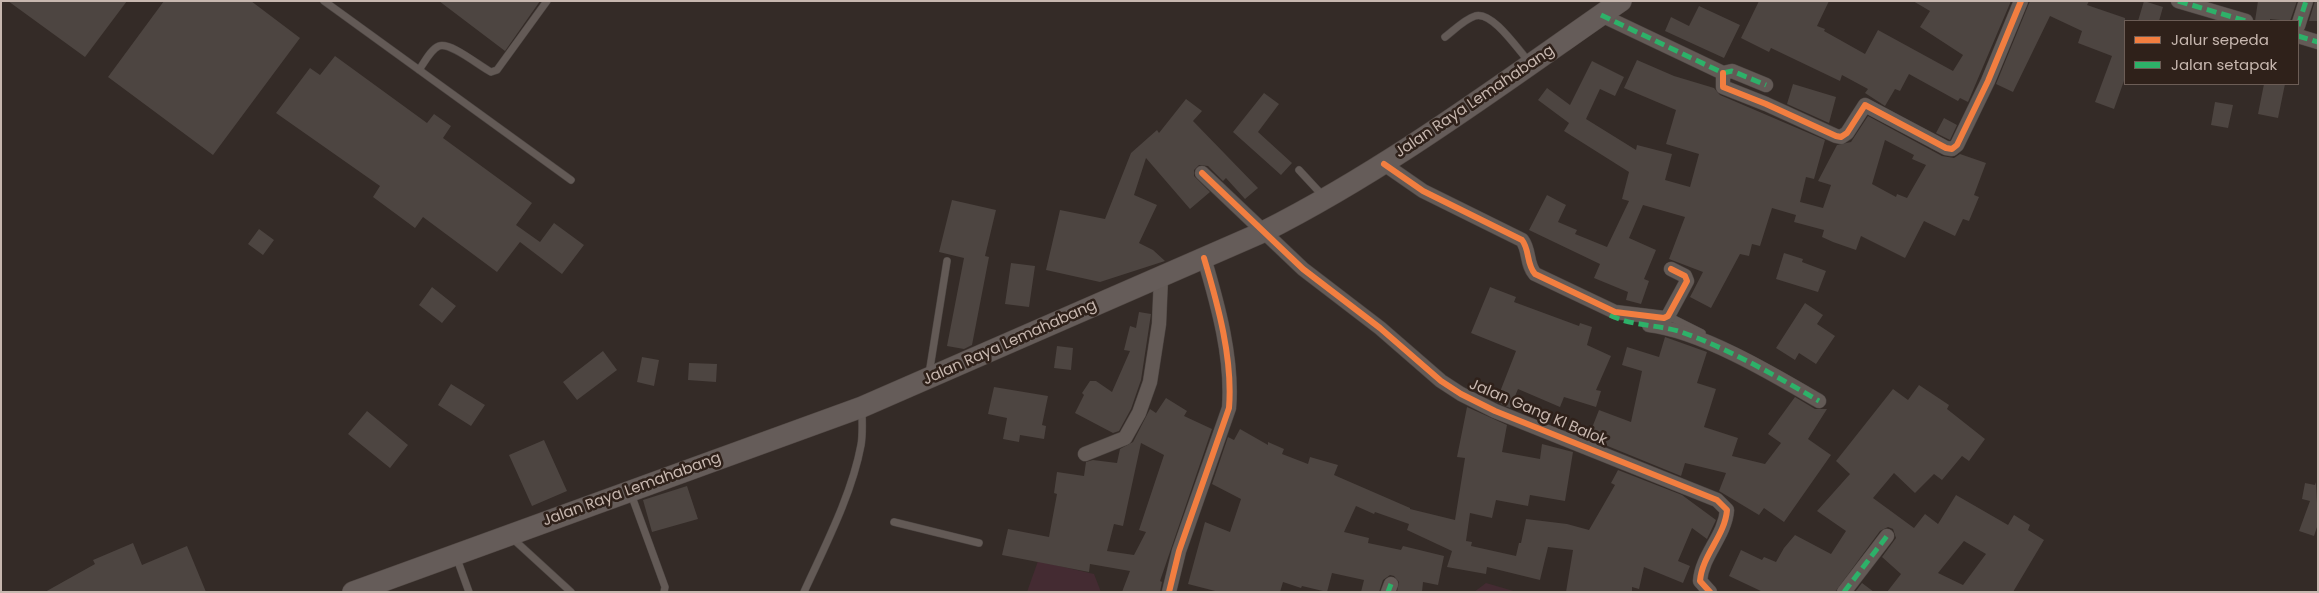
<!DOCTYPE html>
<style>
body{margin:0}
#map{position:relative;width:2319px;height:593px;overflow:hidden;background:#342b27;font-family:Poppins,sans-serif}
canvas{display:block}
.frame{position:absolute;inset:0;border:2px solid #c7b7af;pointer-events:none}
.legend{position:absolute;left:2124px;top:20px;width:175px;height:65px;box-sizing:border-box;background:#2f211a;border:1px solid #6c5d56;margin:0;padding:6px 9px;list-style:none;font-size:15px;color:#c7b7af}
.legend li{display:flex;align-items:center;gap:10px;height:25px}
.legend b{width:25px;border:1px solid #6c5d56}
</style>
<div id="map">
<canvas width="2319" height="593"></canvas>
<div class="frame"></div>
<ul class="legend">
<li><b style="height:6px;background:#f27e40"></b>Jalur sepeda</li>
<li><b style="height:6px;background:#2db169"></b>Jalan setapak</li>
</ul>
</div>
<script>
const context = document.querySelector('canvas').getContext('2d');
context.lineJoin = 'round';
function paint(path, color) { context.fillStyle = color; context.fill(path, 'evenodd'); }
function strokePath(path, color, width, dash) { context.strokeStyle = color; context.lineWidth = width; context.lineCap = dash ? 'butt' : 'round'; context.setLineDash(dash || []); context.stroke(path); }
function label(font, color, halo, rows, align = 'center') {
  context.font = font + ' Poppins,sans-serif'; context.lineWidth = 5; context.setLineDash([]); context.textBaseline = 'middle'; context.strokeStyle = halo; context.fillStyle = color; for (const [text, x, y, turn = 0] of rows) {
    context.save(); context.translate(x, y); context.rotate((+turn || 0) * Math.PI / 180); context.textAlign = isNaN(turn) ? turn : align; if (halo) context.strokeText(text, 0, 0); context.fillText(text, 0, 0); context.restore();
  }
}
paint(new Path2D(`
 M1038 561 1094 574 1101 592H1027Z
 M1486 583 1517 592H1474Z`), '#442b32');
paint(new Path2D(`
 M8 1H127L85 57Z
 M164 1H251L300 38 213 155 108 77Z
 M439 1H540L505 51Z
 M1759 1H1829L1817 26 1825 29 1824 31 1865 54 1878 30 1953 71 1963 55 1920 27 1930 11 1913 1H2011L1968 102 1960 98 1958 101 1909 74 1900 91 1895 89 1885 106 1865 93 1868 89 1842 75 1840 81 1771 48 1769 52 1741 38Z
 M2030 1H2089L2087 5 2125 18V78L2114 109 2095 102 2112 56 2078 43 2082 31 2050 16 2013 92 1996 84Z
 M2144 1 2163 7 2159 21H2138Z
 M2258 1H2297L2290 21 2270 19V21H2255Z
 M2315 1H2318V21H2309Z
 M1699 6 1740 25 1724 58 1665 31 1671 17 1689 26Z
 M335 56 427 123 434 114 451 126 443 138 532 203 516 225 540 242 554 223 584 245 562 274 520 242 497 272 423 217 415 228 373 197 380 186 276 113 310 68 320 75Z
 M1637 60 1674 76 1714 88 1720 95 1825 140 1814 179 1806 177 1800 202 1823 208 1831 185 1818 181 1837 145 1851 142 1868 116 1942 156 1954 158 1960 154 1986 163 1974 195 1979 197 1969 221 1963 219 1955 236 1924 221 1905 258 1861 236 1856 250 1833 242 1822 237 1824 230 1794 222 1796 215 1772 208 1760 246 1752 244 1749 256 1740 254 1711 308 1690 297 1703 272 1669 259 1685 217 1643 205 1629 238 1656 250 1644 279 1649 281 1641 304 1626 300 1628 292 1594 278 1600 264 1529 230 1547 195 1566 205 1558 222 1577 230 1575 234 1607 247 1629 201 1622 199 1629 172 1564 131 1569 123 1538 100 1547 88 1570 105 1592 61 1624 77 1615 96 1600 89 1586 119 1636 150 1637 145 1672 154 1665 180 1690 187 1699 154 1666 144 1676 110 1624 88ZM1885 140 1914 155 1912 159 1926 165 1907 198 1897 194 1896 197 1872 184Z
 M1793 84 1836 97 1829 123 1787 104Z
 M2264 84H2285L2278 118 2258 114Z
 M1264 93 1279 104 1258 132 1292 163 1281 175 1233 132Z
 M1186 99 1202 111 1193 121 1258 188 1245 199 1226 178 1223 181 1208 166 1199 165 1194 170V176L1210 192 1190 209 1146 158 1134 195 1157 205 1139 243 1153 250 1165 261 1100 282 1046 270 1060 210 1105 219 1131 153 1157 130 1159 133Z
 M2215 102 2233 105 2228 128 2211 125Z
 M1944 118 1957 125 1950 140 1936 133Z
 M952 200 996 210 985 256 989 257 972 345 964 349 947 346 964 258 939 252Z
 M259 229 274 240 263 255 248 244Z
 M1784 253 1803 259 1802 262 1826 271 1818 292 1776 279Z
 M1011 263 1035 266 1029 307 1005 304Z
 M432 287 456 306 442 323 419 305Z
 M1490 287 1516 297 1514 302 1579 326 1580 323 1592 327 1587 345 1611 356 1596 390 1601 391 1596 407 1564 397 1560 407 1518 389 1510 408 1496 402 1516 351 1471 333Z
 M1805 303 1823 315 1817 324 1835 336 1816 364 1799 353 1795 360 1776 348Z
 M1139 312 1151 314 1141 380 1131 409 1119 431 1113 433 1075 413 1084 395 1082 393 1090 381H1096L1112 392 1130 351 1124 350 1130 326 1136 328Z
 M1665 337 1707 352 1697 383 1716 389 1704 427 1738 438 1732 456 1765 464 1781 443 1768 434 1795 397 1815 409H1827L1808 439 1831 455 1784 522 1764 508 1759 515 1719 491 1726 473 1685 463 1681 476 1588 438 1599 410 1631 422 1642 371 1622 365 1627 347 1659 357Z
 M1057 346 1073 348 1071 370 1054 368Z
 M603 351 617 370 577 400 563 382Z
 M642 357 659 360 654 386 637 382Z
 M689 363 717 364 716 382 688 380Z
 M451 384 485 405 471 426 438 405Z
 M1919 385 1949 405 1947 409 1985 439 1969 461 1962 456 1942 480 1934 474 1915 493 1894 473 1873 498 1914 528 1925 514 1938 524 1956 495 2008 525 2014 515 2030 525 2028 530 2044 540 2013 592H1887L1901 574 1882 557 1896 538 1893 529 1888 527 1880 531 1835 592H1763L1729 576 1741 550 1762 560 1764 557 1776 562 1784 548 1795 535 1831 554 1846 531 1817 511 1850 474 1836 461 1893 389 1908 400ZM1964 541 1986 554 1963 585 1938 573Z
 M994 387 1048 396 1042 425 1046 426 1044 439 1020 435 1019 442 1003 439 1007 418 988 414Z
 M1166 398 1187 411 1184 416 1212 429 1160 581 1162 582 1160 592H1122L1130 571 1090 564 1089 572 1002 555 1008 529 1049 537 1057 494 1054 493 1057 472 1084 476 1086 462 1093 460 1117 463 1120 449 1133 442 1150 409 1156 413ZM1141 443 1164 455 1139 530 1146 532 1134 555 1107 551 1114 524 1123 526Z
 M1467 407 1507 425 1502 452 1540 459 1542 444 1573 452 1565 501 1530 495 1528 506 1496 500 1492 518 1470 513 1466 541 1472 542 1471 546 1516 556 1519 543H1521L1526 519 1567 524 1589 530 1615 485 1611 483 1618 470 1682 495 1716 520 1707 539 1692 528 1678 561 1690 566 1683 583 1644 567 1639 589 1632 587V592H1566L1573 550 1548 547 1540 580 1487 567 1486 574 1447 567 1452 551 1407 530 1409 524 1375 512 1374 514 1356 506 1344 532 1369 538 1368 543 1401 550 1403 546 1444 556 1438 585 1423 582 1422 592H1397L1399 582 1394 576 1390 575 1383 580 1379 592H1361L1364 580 1332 573 1327 592 1302 586 1301 588 1283 582 1280 592H1219L1188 584 1205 522 1230 532 1241 499 1212 484 1228 437 1234 440 1240 429 1268 445V442L1284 449 1282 454 1308 464 1310 457 1338 465 1334 475 1410 508V509L1455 520 1465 458 1457 457Z
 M367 411 408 445 390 468 348 434Z
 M544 440 567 491 532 506 509 455Z
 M2316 482 2318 524 2314 536 2299 531 2310 501 2302 499 2305 483 2315 485Z
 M687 486 698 519 652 532 643 500Z
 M133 543 142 565 187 546 206 592H45L95 564 93 560Z
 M1862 583 1874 592H1855Z`), '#4d4541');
const lane = new Path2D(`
 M324 1 571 180
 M1445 37C1454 30 1465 19 1475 16 1492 10 1519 51 1530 63
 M419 70C424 63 431 49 439 46 451 42 479 66 491 72L497 70 547 1
 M1299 170 1324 197
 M1668 316 1702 333
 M929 374 947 261
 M631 494 665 587 664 592
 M894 522 979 543
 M512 538 571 592
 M456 556 469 592
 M804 592C825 546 852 494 861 445 863 434 862 422 862 411`);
const street = new Path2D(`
 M2178 1 2246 21
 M1601 15 1723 73 1732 71 1766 85
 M2298 26 2306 1
 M2298 36 2318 42
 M1723 73V87L1766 104 1836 136 1841 137 1847 133 1865 105 1946 148 1952 149 1957 145 1988 81 2021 1
 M1384 164 1423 191 1522 240C1530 250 1526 264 1535 274L1615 312 1664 318 1668 316 1687 281 1685 276 1671 269
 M1202 173 1303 269 1380 328 1441 381 1461 394 1495 411 1717 500 1727 510C1725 536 1702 555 1700 581L1710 592
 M1649 325C1701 331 1773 374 1819 401
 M1085 454 1125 438 1139 413 1150 382 1159 324 1161 277
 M1169 592 1179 551 1229 408C1233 359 1218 305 1204 258
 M1388 592 1391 584
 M1844 592 1887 536`);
const primary = new Path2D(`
 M353 592 862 407 1263 232C1390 168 1504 82 1621 1`);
strokePath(lane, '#4d4643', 8);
strokePath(street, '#4d4643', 15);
strokePath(primary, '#514844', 22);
strokePath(lane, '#635a56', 7);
strokePath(street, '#635a56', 14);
strokePath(primary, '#655c59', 21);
strokePath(new Path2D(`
 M2178 1 2246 21
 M1601 15 1723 73 1732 71 1766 85
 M2298 26 2306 1
 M2298 36 2318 42
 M1610 315C1633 327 1660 324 1684 333 1729 349 1778 377 1819 401
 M1388 592 1391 584
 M1844 592 1887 536`), '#2db169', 5, [10, 5]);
strokePath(new Path2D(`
 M1723 73V87L1766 104 1836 136 1841 137 1847 133 1865 105 1946 148 1952 149 1957 145 1988 81 2021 1
 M1384 164 1423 191 1522 240C1530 250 1526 264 1535 274L1615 312 1664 318 1668 316 1687 281 1685 276 1671 269
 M1202 173 1303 269 1380 328 1441 381 1461 394 1495 411 1717 500 1727 510C1725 536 1702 555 1700 581L1710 592
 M1169 592 1179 551 1229 408C1233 359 1218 305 1204 258`), '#f27e40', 6);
label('15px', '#c7b7af', '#2f211a', [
 ["Jalan Raya Lemahabang",1475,102,-34],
 ["Jalan Raya Lemahabang",1010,343,-24],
 ["Jalan Gang Kl Balok",1538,413,23],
 ["Jalan Raya Lemahabang",632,490,-20]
]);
</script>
